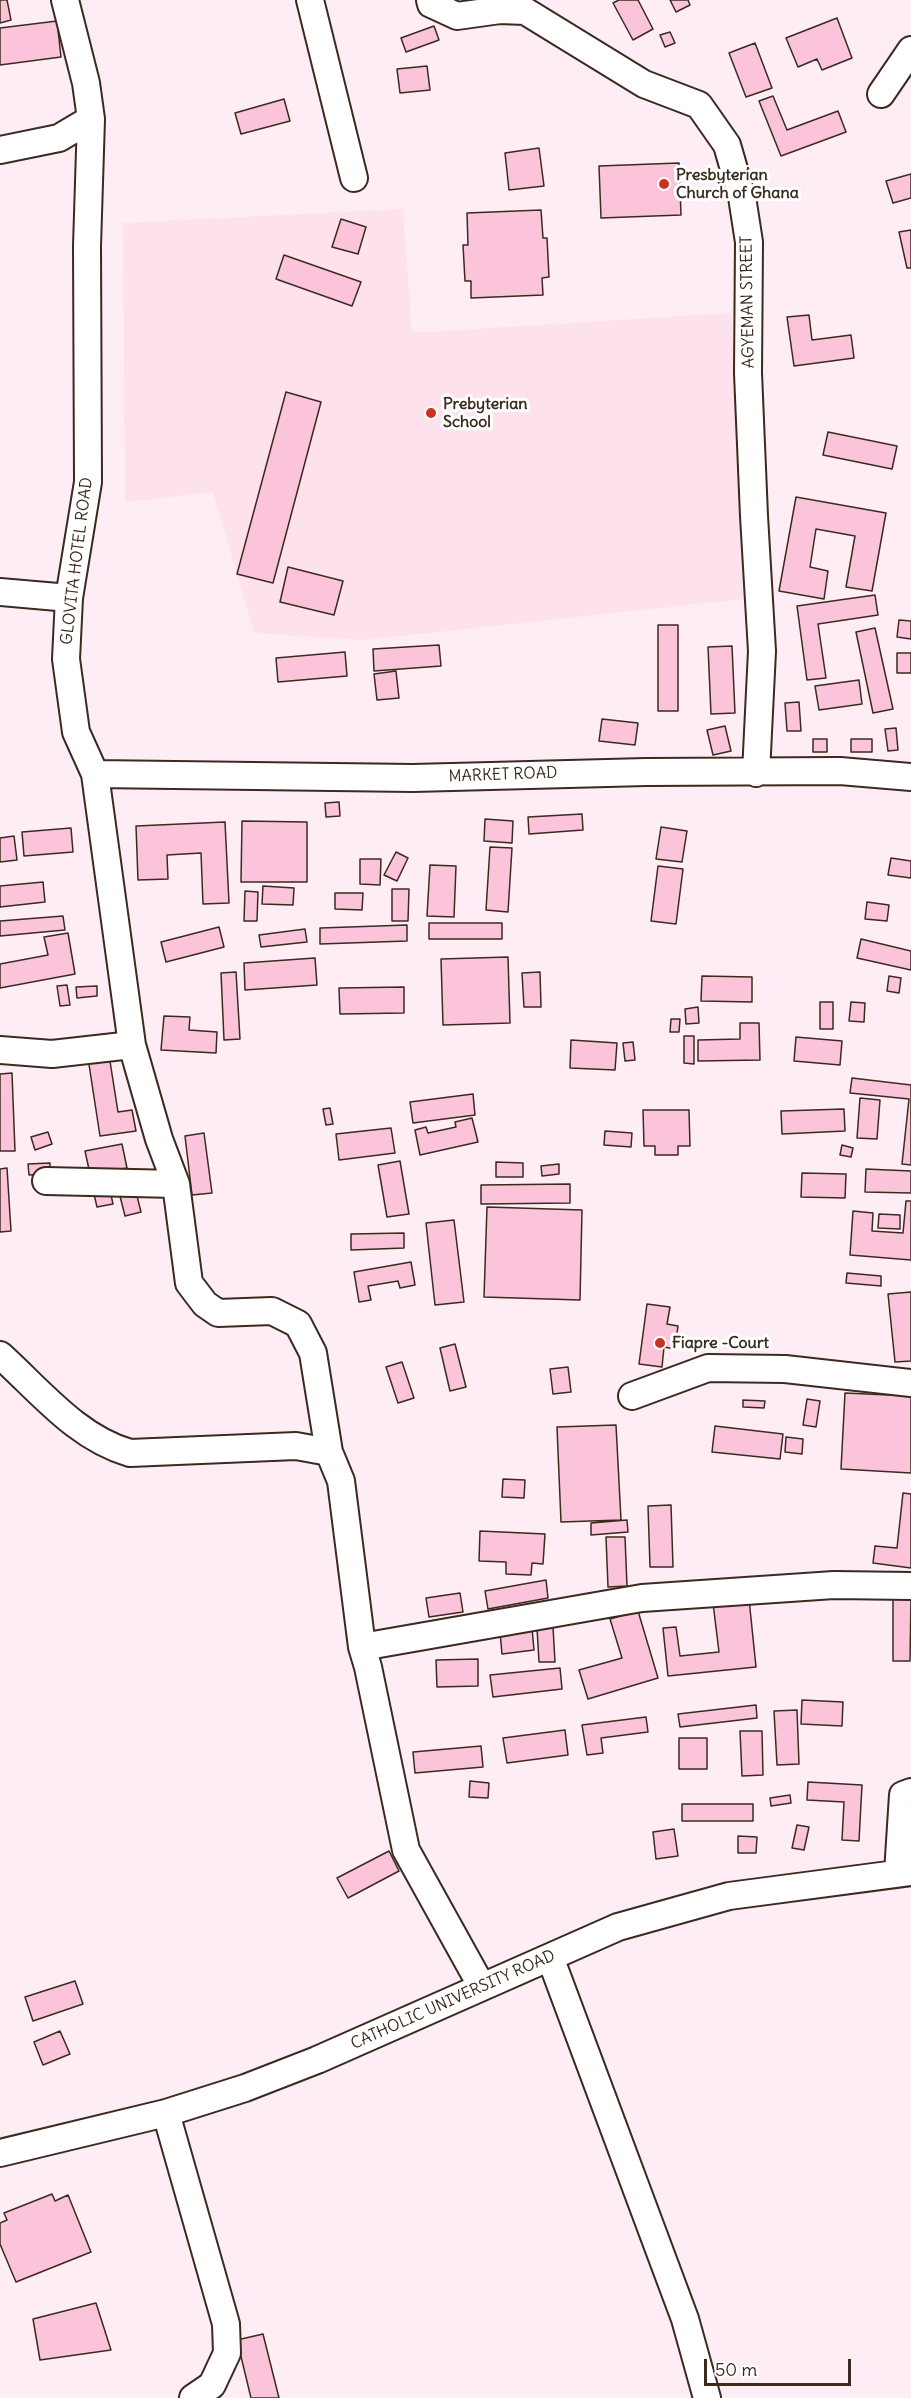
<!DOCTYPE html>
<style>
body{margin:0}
#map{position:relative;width:911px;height:2398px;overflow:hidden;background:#feedf4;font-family:Delius,sans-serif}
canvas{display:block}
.scale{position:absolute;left:704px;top:2359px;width:147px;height:27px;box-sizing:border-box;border:3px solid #3b2a1e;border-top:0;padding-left:8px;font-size:18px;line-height:21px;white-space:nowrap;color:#3b2a1e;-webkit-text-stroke:4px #fff;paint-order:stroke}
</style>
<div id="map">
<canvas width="911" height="2398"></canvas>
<div class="scale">50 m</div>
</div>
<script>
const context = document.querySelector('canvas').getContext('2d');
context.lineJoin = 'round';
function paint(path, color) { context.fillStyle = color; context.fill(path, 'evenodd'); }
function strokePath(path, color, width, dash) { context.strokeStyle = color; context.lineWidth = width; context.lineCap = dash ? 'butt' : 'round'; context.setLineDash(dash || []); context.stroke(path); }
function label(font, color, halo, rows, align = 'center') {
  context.font = font + ' Delius,sans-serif'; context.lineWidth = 6; context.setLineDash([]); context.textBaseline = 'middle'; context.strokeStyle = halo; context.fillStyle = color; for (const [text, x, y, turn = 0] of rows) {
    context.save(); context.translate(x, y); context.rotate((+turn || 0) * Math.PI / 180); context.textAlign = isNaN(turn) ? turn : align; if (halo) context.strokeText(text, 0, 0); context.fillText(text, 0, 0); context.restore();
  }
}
paint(new Path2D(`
 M403 209 412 333 731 313 752 598 362 640 254 633 213 492 125 502 123 223Z`), '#fde1ec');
const building = new Path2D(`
 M0 0H7L11 20 0 23Z
 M619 0H638L653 29 633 40 613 3Z
 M670 0H688L690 5 676 12Z
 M837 18 852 58 822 70 817 59 798 67 786 38Z
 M57 21 61 57 0 65V28Z
 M434 26 439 40 406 52 401 38Z
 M670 32 675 43 665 47 660 35Z
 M755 43 772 88 746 97 729 53Z
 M427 66 430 90 400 93 397 69Z
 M773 96 787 130 838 111 846 132 781 156 759 101Z
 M284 99 290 121 241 134 235 113Z
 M539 148 544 186 509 190 505 153Z
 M679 163 681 215 601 218 599 166Z
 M911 174V198L893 203 886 181Z
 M541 210 543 238H547L549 277 542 278 543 295 471 298V281H465L463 245H468L467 213Z
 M341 219 366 227 358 254 332 247Z
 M911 230V268H907L899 232Z
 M284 255 361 282 352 306 276 279Z
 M809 315 812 340 851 335 854 358 794 366 787 317Z
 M286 392 321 402 273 583 237 574Z
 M828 432 897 446 892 469 823 455Z
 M796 497 886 513 872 591 846 587 855 536 816 529 810 567 828 571 824 599 779 591Z
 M288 567 343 581 334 615 280 602Z
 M875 595 878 615 818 624 826 678 807 680 797 606Z
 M899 620 911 621V639L897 637Z
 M658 625H678V711H658Z
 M875 628 893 709 873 713 856 632Z
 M439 645 441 666 374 671 373 649Z
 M732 646 735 713 711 714 708 647Z
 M345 652 347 676 278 682 276 658Z
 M897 653H911V673H897Z
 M396 671 399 698 377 700 374 674Z
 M859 680 862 704 819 710 815 686Z
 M799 702 801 731H787L785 703Z
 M602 719 638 723 635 745 599 741Z
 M725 726 731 751 713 755 707 730Z
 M896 728 898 750 888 751 885 729Z
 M813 739H827V752H813Z
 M851 739H872V752H851Z
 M339 802 340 816 326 817 325 803Z
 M582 814 583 830 529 834 528 817Z
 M485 819 513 821 512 843 484 841Z
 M242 821 307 822V882H241Z
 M225 822 229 903 203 904 201 853 167 855 168 879 138 880 136 826Z
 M661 827 687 831 682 862 656 859Z
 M71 828 73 852 24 856 22 832Z
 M14 836 17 860 0 862V838Z
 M490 847 512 848 508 912 486 910Z
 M396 852 408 858 397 881 384 875Z
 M891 858 911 861V878L888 875Z
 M360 859H381L380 885 360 884Z
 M430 865 456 866 454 917 427 916Z
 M658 866 683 869 676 924 651 921Z
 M43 882 45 902 0 907V886Z
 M263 886 294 888 293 905 262 904Z
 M392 889H409L408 921H392Z
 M245 891 258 892 257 921H244Z
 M335 893H363L362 910 335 909Z
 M867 902 889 905 887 921 865 919Z
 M63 916 65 930 0 936V921Z
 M429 923H502V939H429Z
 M407 925V941L320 944V928Z
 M219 927 224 947 166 962 161 942Z
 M305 929 307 942 261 947 259 935Z
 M68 933 75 974 0 988V964L48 955 44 937Z
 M861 939 911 951V970L857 958Z
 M508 957 510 1023 443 1025 441 959Z
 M315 958 317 985 245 990 244 963Z
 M236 972 240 1039 224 1040 221 973Z
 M540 972 541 1007H524L522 973Z
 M702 976 752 977V1002L701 1001Z
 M889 976 901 978 899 993 887 991Z
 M67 985 70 1005 60 1006 57 986Z
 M97 986V996L77 998 76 987Z
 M404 987V1013L340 1014 339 988Z
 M820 1002H833V1029H820Z
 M851 1002 865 1003 864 1022 849 1021Z
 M698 1007 699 1023 686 1024 685 1009Z
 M164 1016 190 1017 189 1030 217 1032 216 1053 161 1050Z
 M671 1019H680L679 1032H670Z
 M740 1023H759L760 1060 698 1061V1040L740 1039Z
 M684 1036H694V1064L684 1063Z
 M796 1037 842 1041 840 1065 794 1061Z
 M571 1040 617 1043 615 1070 570 1068Z
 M633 1042 635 1060 625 1061 623 1043Z
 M109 1055 118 1112 132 1110 136 1131 100 1136 88 1058Z
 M12 1073 15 1151H0V1074Z
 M852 1078 911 1085V1165L902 1164 909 1099 850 1093Z
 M473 1094 475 1115 413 1123 410 1102Z
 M860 1098 880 1100 877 1139 857 1138Z
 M330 1108 333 1124 326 1125 323 1109Z
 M844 1109 845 1131 782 1134 781 1111Z
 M643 1110H689L690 1146H678V1155H655V1146H644Z
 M472 1118 478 1142 420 1155 415 1130 426 1127 428 1133 456 1127 455 1122Z
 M391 1128 395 1153 339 1160 336 1134Z
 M605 1131 632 1133 631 1147 604 1145Z
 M48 1132 52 1144 35 1150 31 1137Z
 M204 1133 212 1193 192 1195 185 1136Z
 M122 1144 127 1168 90 1174 85 1151Z
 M842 1145 853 1148 851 1157 840 1155Z
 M400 1161 409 1214 387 1217 378 1165Z
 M496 1162 523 1163V1177H496Z
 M50 1163V1174L29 1175 28 1164Z
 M559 1164V1174L542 1176 541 1166Z
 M7 1168 11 1231 0 1232V1169Z
 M866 1169 911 1171V1193L865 1192Z
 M802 1173 846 1174 845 1198 801 1197Z
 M570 1184V1203L481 1204V1185Z
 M109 1186 113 1204 97 1207 93 1190Z
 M136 1192 141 1212 125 1216 120 1196Z
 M906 1201H911V1260L850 1255 853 1211 873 1213 872 1231 903 1233Z
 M487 1207 582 1210 580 1300 484 1297Z
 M879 1214 900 1215V1229L878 1228Z
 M454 1220 464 1302 435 1305 426 1223Z
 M404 1233V1248L351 1250V1234Z
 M411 1262 415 1285 400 1288 398 1281 368 1286 371 1300 359 1302 354 1272Z
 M847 1273 881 1276V1286L846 1283Z
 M911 1292V1361L895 1362 888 1294Z
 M647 1304 670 1307 667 1324 678 1326 675 1349 664 1347 662 1367 639 1364Z
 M455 1344 466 1387 450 1391 440 1348Z
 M402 1362 414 1398 398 1403 386 1367Z
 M568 1367 571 1392 553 1394 550 1369Z
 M845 1393 911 1396V1473L841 1469Z
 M807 1399 820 1401 816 1427 803 1425Z
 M743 1400 765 1401 764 1408 743 1407Z
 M616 1425 621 1520 561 1522 557 1427Z
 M715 1426 783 1434 780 1459 712 1452Z
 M786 1437 803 1439 802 1454 785 1452Z
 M503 1479 525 1480 524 1498 502 1497Z
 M903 1493 911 1494V1568L873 1563 875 1546 897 1548Z
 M671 1505 673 1567H650L648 1506Z
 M627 1520 628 1532 591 1535V1523Z
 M480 1531 545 1534 543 1564 532 1563 531 1575 506 1574V1562L479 1561Z
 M606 1537H625L627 1586 608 1587Z
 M546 1580 548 1598 488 1609 485 1591Z
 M460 1593 463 1612 429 1617 426 1598Z
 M893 1596 911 1597 910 1661H893Z
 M749 1599 756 1667 668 1676 663 1628 676 1627 680 1656 719 1652 713 1603Z
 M638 1611 658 1678 588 1699 579 1670 622 1658 610 1619Z
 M553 1627 555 1662H539L537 1628Z
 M532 1628 534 1650 502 1654 500 1632Z
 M478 1659V1686L437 1687 436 1660Z
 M560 1668 562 1689 493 1697 490 1675Z
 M802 1700 843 1702 842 1726 801 1724Z
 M756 1705 757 1718 680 1727 678 1714Z
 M797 1710 799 1764 777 1765 774 1711Z
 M646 1717 648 1732 601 1738 603 1753 587 1755 582 1725Z
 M565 1730 568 1755 507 1763 503 1738Z
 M740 1731H762L763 1775 742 1776Z
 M679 1738H707V1769H679Z
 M481 1746 483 1767 415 1773 413 1752Z
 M470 1781 489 1783 488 1798 469 1797Z
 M808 1782 862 1785 859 1841 842 1840 844 1802 807 1800Z
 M790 1795 791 1803 771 1806 770 1798Z
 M682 1804H753V1821H682Z
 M797 1825 809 1827 804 1850 792 1848Z
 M674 1829 678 1856 656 1859 653 1832Z
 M738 1836 757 1837 756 1853H738Z
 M389 1851 399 1871 348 1898 337 1878Z
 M75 1981 83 2004 33 2021 25 1997Z
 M60 2031 70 2054 43 2065 34 2042Z
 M52 2194 55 2201 68 2195 91 2252 16 2282 0 2244V2223L7 2220 4 2213Z
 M96 2303 111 2350 40 2360 33 2319Z
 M263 2334 279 2398H251L237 2340Z`);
paint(building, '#fcc4da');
strokePath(building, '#3b2a1e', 1.5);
const minor = new Path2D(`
 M65 0 86 83 91 119 87 246 88 482 69 598 66 659 76 732 95 774 132 1045 159 1139 176 1184 189 1283 205 1304 218 1313 272 1311 298 1324 313 1353 329 1452 341 1481 362 1647 368 1667 406 1850 482 1987
 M310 0 354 178
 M430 0 431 4 457 16 500 10 525 11 644 84 699 105 727 145 742 197 749 242 748 373 754 516 762 651 756 773
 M881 94 911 50
 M0 150 59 138 91 119
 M0 592 69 598
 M95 774 413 778 646 772 840 771 911 777
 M0 1050 52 1054 132 1045
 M46 1181 176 1184
 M0 1355C40 1391 77 1438 130 1453L296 1446 329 1452
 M632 1396 708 1368 785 1369 911 1383
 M362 1647 642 1598 834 1585 911 1586
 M898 1873 903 1795 911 1792
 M550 1957 685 2319 707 2398
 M166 2113 226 2324 227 2353 212 2385 193 2398
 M0 2153 166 2113 245 2088 317 2060 618 1927 729 1896 911 1872`);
strokePath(minor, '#3b2a1e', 30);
strokePath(minor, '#fff', 26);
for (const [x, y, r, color] of [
 [664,184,6,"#c8321e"],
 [431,413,6,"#c8321e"],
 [660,1343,6,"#c8321e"]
]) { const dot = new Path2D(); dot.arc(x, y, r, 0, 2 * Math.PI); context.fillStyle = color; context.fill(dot); strokePath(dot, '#fff', 2); }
label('bold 16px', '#3b2a1e', '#fff', [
 ["Presbyterian",676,175],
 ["Church of Ghana",676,193],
 ["Prebyterian",443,404],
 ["School",443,422],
 ["Fiapre -Court",672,1343]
], 'left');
label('16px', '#3b2a1e', '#fff', [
 ["AGYEMAN STREET",748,302,-91],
 ["GLOVITA HOTEL ROAD",77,561,-83],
 ["MARKET ROAD",503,775,-2],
 ["CATHOLIC UNIVERSITY ROAD",453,2000,-24]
]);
</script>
